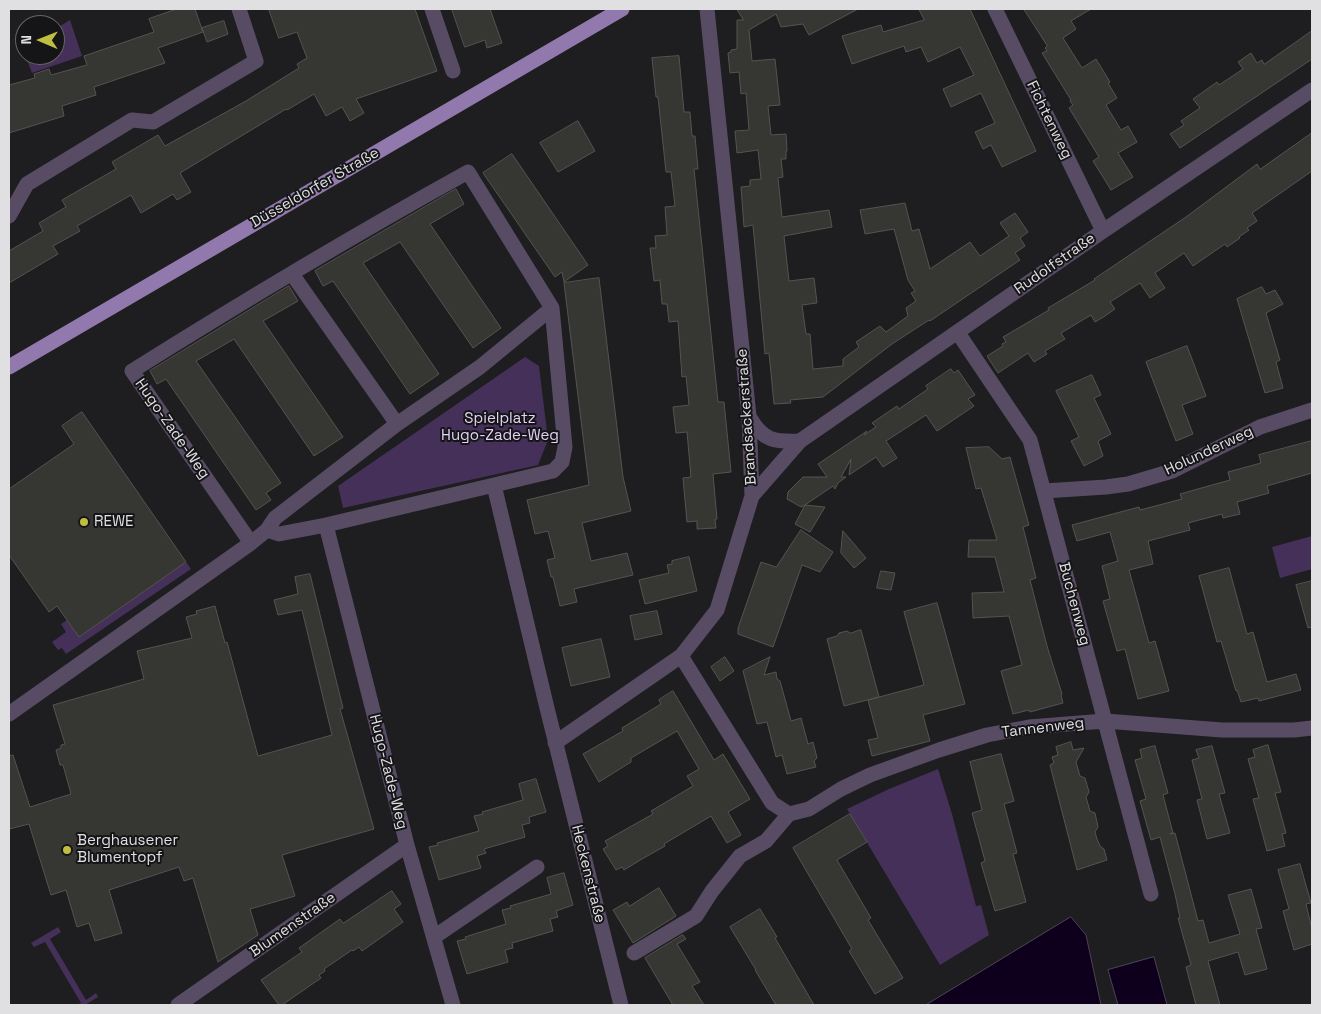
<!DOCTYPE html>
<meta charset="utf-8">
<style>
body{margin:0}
#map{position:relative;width:1321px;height:1014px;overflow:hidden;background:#1e1d20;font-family:"Space Grotesk",sans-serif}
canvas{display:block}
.frame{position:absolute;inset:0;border:10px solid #e0dfe1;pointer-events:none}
.north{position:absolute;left:15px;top:15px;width:50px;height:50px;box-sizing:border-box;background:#151417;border:1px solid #666568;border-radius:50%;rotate:271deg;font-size:14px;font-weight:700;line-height:20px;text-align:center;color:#e0dfe1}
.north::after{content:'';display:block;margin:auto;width:18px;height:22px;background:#c0be41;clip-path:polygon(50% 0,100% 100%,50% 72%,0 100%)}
</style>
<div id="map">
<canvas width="1321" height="1014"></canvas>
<div class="frame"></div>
<div class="north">N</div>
</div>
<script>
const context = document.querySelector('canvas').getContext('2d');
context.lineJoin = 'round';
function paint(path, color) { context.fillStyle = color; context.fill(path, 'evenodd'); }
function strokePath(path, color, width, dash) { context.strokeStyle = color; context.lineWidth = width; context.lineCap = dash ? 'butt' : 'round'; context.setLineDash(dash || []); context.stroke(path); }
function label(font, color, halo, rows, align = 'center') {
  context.font = font + ' "Space Grotesk",sans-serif'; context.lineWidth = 4; context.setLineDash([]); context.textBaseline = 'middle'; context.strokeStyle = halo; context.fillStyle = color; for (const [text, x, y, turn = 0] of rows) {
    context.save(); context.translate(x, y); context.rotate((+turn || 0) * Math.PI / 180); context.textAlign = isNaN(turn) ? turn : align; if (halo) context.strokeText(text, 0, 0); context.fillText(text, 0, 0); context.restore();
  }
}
paint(new Path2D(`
 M70 20 82 56 32 73 25 55H55V29Z
 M525 357 539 366 548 440 538 465 343 508 338 486Z
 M1312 536V569L1280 578 1272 547Z
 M186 562 191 569 66 654 62 648 58 650 52 642 66 632 61 624 67 620 79 637Z
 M938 769 952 814 976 906 981 905 989 935 940 965 847 809 889 789Z
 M58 927 61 932 50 939 86 1000 96 993 98 997 85 1005H77L81 1003 45 942 34 947 31 943Z`), '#443058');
const water = new Path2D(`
 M1071 917 1086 935 1101 1005H926Z
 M1154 957 1167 1005H1118L1108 970Z`);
paint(water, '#0e001c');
strokePath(water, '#4d4357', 1);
const building = new Path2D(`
 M177 9H195L203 32 158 48 165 63 94 87 96 95 62 106 64 116 9 133V85L35 78 34 74 49 69 51 75 87 65 84 56 154 32 149 19Z
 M269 9H415L437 71 356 99 364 113 350 121 342 107 326 116 314 94 287 110 286 109 180 173 191 192 177 200 173 194 141 213 131 195 77 226 80 231 53 246 58 254 9 283V251L43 231 39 223 66 207 62 200 116 169 112 162 158 135 165 146 246 101 299 68 297 64 307 58 297 32 279 38Z
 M452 9H490L502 43 487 48 485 40 465 47Z
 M737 9H858L809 35 803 24 781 27 776 14 749 30 752 61 775 59 780 105 768 106 771 135 786 134 787 151H786V159H781L783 177 778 178 782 217 829 210 832 227 784 236 789 281 814 278 817 303 802 305 806 334H810L813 369 843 366V359L859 347 856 342 880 326 886 332 908 316 906 308 916 301 911 293 915 291 908 280 894 229 865 234 860 210 905 203 912 231 919 229 930 269 970 242 980 256 1009 236 1000 223 1015 213 1028 232 1020 238 1025 246 1015 253 1020 260 930 321 929 320 892 344 823 397 790 400 791 403 774 404 769 353 765 354 753 225 744 227 741 187 750 186V180L761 179 758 150 737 153 735 131 749 130 746 93 741 94 739 72 730 73 728 53 731 52V50L737 49V20H743Z
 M919 9H970L1036 151 1002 167 991 145 983 149 975 132 995 123 981 93 951 107 943 89 974 75 960 47 928 62 921 47 906 52 904 46 852 64 842 36 881 25 883 32 924 20Z
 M1024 9H1091L1071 21 1076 29 1063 38 1082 68 1096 59 1110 82 1108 83 1117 98 1106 105 1121 130 1128 126 1137 142 1118 153 1133 177 1111 190 1093 161 1099 157 1069 108 1073 105 1070 101 1071 100 1042 53 1047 51 1045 48 1047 46Z
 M224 21 228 34 207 42 202 28Z
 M1312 31V59L1180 148 1170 134 1184 125 1181 121 1200 108 1193 99 1217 82 1219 85 1243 69 1238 62 1251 53 1257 63 1262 60 1264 64Z
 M679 56 684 112H690L692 136H695L698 169H694L718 402H724L731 472 713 474 717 519H715L716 528 697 529V521L687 522 683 478 691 477 687 432 676 433 673 407 689 405 686 376 682 377 678 321 669 322 667 304H662L660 280 654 281 650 248H656L655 236 667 235 665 207 675 206 671 172H666L658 97H656L652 58Z
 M578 121 595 151 558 172 540 143Z
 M1312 133V171L1252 213 1257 221 1247 228 1249 230 1239 237 1240 238 1227 247 1225 244 1193 266 1184 253 1155 273 1165 288 1157 293 1150 298 1140 283 1110 302 1115 309 1105 316 1095 322 1091 315 1061 333 1065 339 1045 351 1047 354 1034 362 1028 353 998 373 987 356 1003 346 1002 344 1006 342 1003 337 1049 310 1048 308 1095 280 1094 279 1186 217 1257 164 1260 169Z
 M512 154 588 265 564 282 562 272 555 277 483 173Z
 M456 189 464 204 430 224 501 328 473 348 400 242 363 263 439 374 410 394 333 281 323 286 315 271Z
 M599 278 623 477 631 511 582 523 591 561 627 553 633 575 574 589 577 602 560 606 553 577H551L547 560 555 558 548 531 535 534 527 500 589 485 564 283Z
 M289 286 298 301 263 321 343 437 314 456 234 339 196 361 281 483 266 493 271 500 256 510 166 379 157 384 150 371Z
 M1262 287 1266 294 1275 290 1283 304 1266 313 1280 360 1276 362 1283 388 1265 393 1237 299Z
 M1187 346 1206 396 1182 405 1193 434 1176 441 1146 362Z
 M951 369 954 373 958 370 975 395 968 399 974 406 937 431 926 415 886 441 897 458 883 467 876 457 849 475 851 459 841 477H846L838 483 835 489 833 486 805 505 825 507 810 532 795 524 805 505 801 507 787 499 788 492 803 477H827L818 464 867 431 864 435 876 427 872 423 897 406 899 409 928 389 926 386Z
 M1092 375 1101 395 1094 398 1111 434 1098 441 1103 456 1084 466 1071 441 1079 437 1056 391Z
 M82 412 186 562 79 637 57 606 49 612 9 555V489L74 444 62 426Z
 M1312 441V473L1267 486 1269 493 1237 502 1240 514 1223 518 1222 514 1188 523 1190 530 1148 541 1153 564 1129 570 1149 643 1155 641 1169 691 1138 699 1125 649 1117 651 1103 601 1110 599 1102 566 1118 561 1110 532 1077 541 1072 525 1139 507 1140 510 1182 499 1180 494 1230 480 1228 472 1261 463 1259 455Z
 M989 447 1002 459 1010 457 1029 525 1023 527 1036 578 1030 580 1047 646 1062 694 1061 695 1063 703 1030 712 1029 710 1013 714 1001 671 1022 665 1009 616 973 618 972 593 1004 592 995 557H968L969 540H997L981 488 976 489 966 448Z
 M801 530 833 552 820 572 802 565 773 647 738 634V628L761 562 776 567Z
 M843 531 866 558 854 568 841 553Z
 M689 557 697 591 645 604 639 580 669 573 667 565 672 564V561Z
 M1229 568 1247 634 1253 632 1267 682 1296 674 1301 690 1259 701 1258 698 1241 702 1237 690 1236 691 1221 641 1217 642 1199 576Z
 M881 571 895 573 891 590 877 588Z
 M310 574 343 708 340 709 374 829 282 855 295 896 250 909 258 935 218 962 193 878 184 881 179 867 109 890 122 933 95 941 89 923 77 927 66 890 51 895 29 824 9 829V756L13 755 30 807 71 794 63 765H60L56 750 61 748V745L65 744 53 705 144 679 137 651 192 638 186 617 197 614 196 611 215 606 225 643 227 642 258 756 332 735 302 610 278 615 274 600 298 594 295 577Z
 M1312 581V627L1308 628 1296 585Z
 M937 603 965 704 923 715 930 741 872 756 868 740 878 738 868 700 924 685 904 612Z
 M657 611 662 634 635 640 630 616Z
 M861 630 879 697 844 706 827 639 837 636 839 633 847 631 850 633Z
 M601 639 610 677 571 686 562 648Z
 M725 657 734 671 720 681 711 667Z
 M770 657 764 675 776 672 777 679 780 681 791 721 801 718 808 744 813 742 817 758 814 761 816 767 787 774 782 755 776 757 767 722 757 724 743 671Z
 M673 691 714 760 723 754 750 799 728 812 741 835 727 843 711 816 664 844 665 846 642 859 624 870 622 867 616 870 603 849 608 846 605 841 653 814 651 811 693 786 687 776 699 769 677 731 631 758V762L599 782 583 754 623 731 622 728 661 704 659 700Z
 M1071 742 1073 750 1084 748 1076 762 1080 776 1085 778 1089 792 1086 797 1090 811 1095 813 1098 827 1095 832 1097 839 1100 846 1104 849 1107 860 1077 870 1050 765 1054 763 1052 757 1058 755 1056 747Z
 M1268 745 1281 792 1275 793 1286 833 1282 834 1285 846 1267 851 1253 799 1259 798 1248 759 1255 757 1253 750Z
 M1155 746 1168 793 1163 795 1173 833 1170 834 1175 833 1198 921 1203 920 1209 943 1240 934 1228 895 1251 889 1262 928 1256 929 1267 969 1245 975 1238 952 1208 961 1220 1005H1196L1186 967 1191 965 1178 918H1180L1175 894 1160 837 1151 840 1140 801 1146 799 1135 760 1142 758 1140 750Z
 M1212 746 1225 793 1219 794 1230 833 1207 839 1197 800 1202 799 1192 760 1199 758 1196 750Z
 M1001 754 1014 801 1004 804 1017 853 1013 854 1026 902 995 911 981 863 985 861 972 813 982 810 970 762Z
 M536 779 546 812 529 817 530 823 522 825 525 837 484 849 486 853 477 856 481 868 439 880 429 847 438 845 437 843 479 831 474 816 483 814 482 812 523 800 519 784Z
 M850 814 867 842 837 860 871 918 868 920 903 978 875 994 849 951 852 949 793 848Z
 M1300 864 1311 903 1306 904 1312 929V944L1294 950 1283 911 1289 909 1278 870Z
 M564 873 573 905 556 911 558 917 550 919 553 931 512 943 513 948 505 950 508 962 467 974 457 941 466 939 465 937 506 924 502 910 511 908 510 906 551 894 547 878Z
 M659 888 676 916 633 943 613 910 627 902 629 906Z
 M392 891 401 904 394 909 403 922 362 951 359 947 353 951 352 950 324 969 325 971 319 975 321 978 282 1005H279L261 980 302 952 299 948 340 919 343 923Z
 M760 909 777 937 775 938 814 1005H776L755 970H756L730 927Z
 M683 935 686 939 677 944 700 982 692 986 704 1005H673L645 958Z`);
paint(building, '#363733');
strokePath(building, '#545450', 1);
strokePath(new Path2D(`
 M432 9 453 71
 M995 9 1103 231
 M9 216 27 184 132 120 153 122 256 61 239 9
 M292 274 397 424
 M958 333 1030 440 1151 894
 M750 418C763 441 775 442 800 441
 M494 485 546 704 621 1005
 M1044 491 1106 487 1128 484 1172 471 1260 427 1312 410
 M752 496 800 441 1103 231 1312 90
 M326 525 407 845 453 1005
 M251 543 132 371C242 302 354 235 468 172L552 308 565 447 562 462 553 471 326 525 279 534 267 530
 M681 656 772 803 789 814 809 809 841 789 870 775 939 750 987 735 1029 727 1105 721 1222 730H1294L1312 728
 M9 714 251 543 267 530 275 518 397 424 480 367 552 308
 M555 743 681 656 717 610 752 496 749 416 707 9
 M434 937 537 867
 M634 953 696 916 712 891 740 856 766 841 789 814
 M178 1005 407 845`), '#584c65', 15);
strokePath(new Path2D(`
 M9 367 622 9`), '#9279ad', 15);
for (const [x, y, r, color] of [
 [84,522,5,"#c0be41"],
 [67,850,5,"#c0be41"]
]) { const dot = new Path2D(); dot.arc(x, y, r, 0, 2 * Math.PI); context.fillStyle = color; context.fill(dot); strokePath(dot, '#151417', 2); }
label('15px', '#e0dfe1', '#151417', [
 ["Fichtenweg",1049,120,64],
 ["Düsseldorfer Straße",315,188,-30],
 ["Rudolfstraße",1055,264,-35],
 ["Brandsackerstraße",747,417,-94],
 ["Hugo-Zade-Weg",172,429,55],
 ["Holunderweg",1209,451,-25],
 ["Buchenweg",1074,604,75],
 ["Tannenweg",1043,728,-7],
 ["Hugo-Zade-Weg",388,772,76],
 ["Heckenstraße",588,874,76],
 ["Blumenstraße",293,925,-35]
]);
label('15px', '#e3d2f5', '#151417', [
 ["Spielplatz",500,419],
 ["Hugo-Zade-Weg",500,436]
]);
label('15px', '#e0dfe1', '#151417', [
 ["REWE",94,522],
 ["Berghausener",77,841],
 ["Blumentopf",77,858]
], 'left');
</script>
